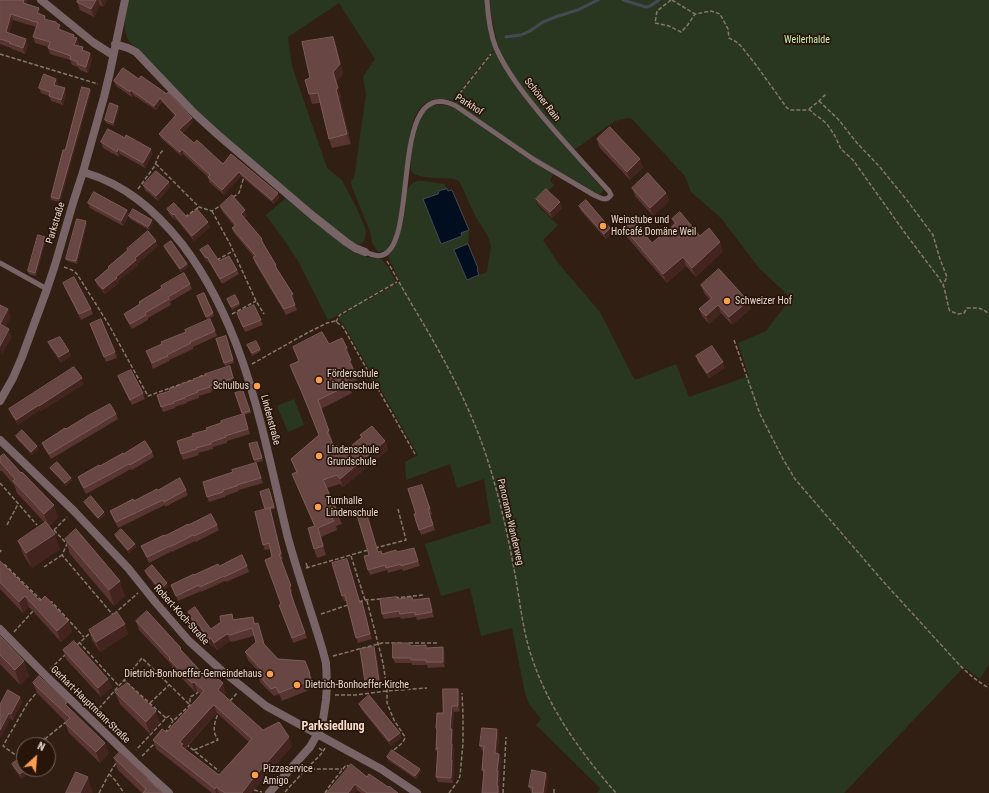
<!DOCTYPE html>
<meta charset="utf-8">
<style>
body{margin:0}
#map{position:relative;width:989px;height:793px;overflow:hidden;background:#321f13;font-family:"Roboto Condensed",sans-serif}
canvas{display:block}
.north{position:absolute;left:16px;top:737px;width:40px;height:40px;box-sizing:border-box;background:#28150a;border:1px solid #736359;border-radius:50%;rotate:26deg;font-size:11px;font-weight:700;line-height:16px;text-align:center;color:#e4d7cf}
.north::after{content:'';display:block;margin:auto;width:14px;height:18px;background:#fa9f4e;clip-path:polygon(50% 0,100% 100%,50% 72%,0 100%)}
</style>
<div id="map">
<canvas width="989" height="793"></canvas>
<div class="north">N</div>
</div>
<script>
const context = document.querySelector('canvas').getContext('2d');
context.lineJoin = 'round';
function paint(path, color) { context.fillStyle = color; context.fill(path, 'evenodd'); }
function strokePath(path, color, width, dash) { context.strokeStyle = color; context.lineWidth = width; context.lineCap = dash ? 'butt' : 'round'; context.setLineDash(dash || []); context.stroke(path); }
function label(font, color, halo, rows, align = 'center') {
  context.font = font + ' "Roboto Condensed",sans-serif'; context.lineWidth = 3.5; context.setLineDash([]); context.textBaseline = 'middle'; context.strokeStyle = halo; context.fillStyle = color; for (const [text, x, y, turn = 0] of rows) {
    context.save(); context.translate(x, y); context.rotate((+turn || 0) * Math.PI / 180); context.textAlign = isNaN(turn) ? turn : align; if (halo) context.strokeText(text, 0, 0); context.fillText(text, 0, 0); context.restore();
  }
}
paint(new Path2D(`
 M129 0H485L495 49 470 78 452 101C424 93 415 110 410 134L399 219 394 237 387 249 384 251 379 252 376 249 372 243 370 231 352 187 351 180 354 179 366 94 363 77 375 59 339 3 288 37 292 66 327 168 342 180 357 209 366 230 365 239 362 243 360 244H354L348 241 207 122 134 47C119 31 126 18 129 0Z
 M490 0H989V664L980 679 964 667 844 793H597L600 788 536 725 541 719 529 704 525 693 512 628 481 636 470 588 441 596 425 544 491 523 484 479 457 488 450 464 406 480 405 462 418 455 344 325 339 319 340 316 352 309 351 307C343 311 336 317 328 320L298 261 282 237 266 215 286 198 360 254 367 257 381 259 388 267 396 282 365 299 366 301 400 282 388 256C401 242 403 222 406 204 406 199 406 193 408 189 410 185 413 182 417 181 424 180 438 184 445 184L447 189 439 190 441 244 462 236 461 233 469 230 468 244 454 250 467 280 487 272 491 246C489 234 480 226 475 215 469 204 465 192 459 181L454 179C445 178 418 179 412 172 407 165 417 124 422 116 423 113 428 109 430 107 436 104 442 105 448 106 459 108 473 120 482 127 505 143 528 159 553 174L550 181 554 185 536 204 558 225 543 240 558 263 600 312 633 377 635 379H638L676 364 689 397 749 376 738 343 766 331 791 298 759 268 721 218 691 192 685 176 632 119 629 118 615 121 574 150 584 168 603 189V191L600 194H598L531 155 454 102 491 55 499 48C494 32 491 17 490 0Z
 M294 399 304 425 288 432 277 406Z`), '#293721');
const water = new Path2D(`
 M447 189 448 191 452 190 469 230 461 233 462 236 441 244 423 199 438 194 439 191Z
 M468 244 478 268 477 269 479 275 467 280 454 250Z`);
paint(water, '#000e1f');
strokePath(water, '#444a54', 1);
strokePath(new Path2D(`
 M623 0 646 7 650 6 659 0
 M506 37 521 35 530 31 543 22 558 16 578 10 598 0`), '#444a54', 3);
strokePath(new Path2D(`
 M671 0 657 11 655 23 669 26 681 32 687 26 695 14 711 11 720 14 728 29 729 38 735 41 741 46 756 65 787 108 791 110H810L814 114 820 118 827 124 835 136 841 149 853 160 905 233 939 278 944 287 949 309 950 311 958 314 964 313 967 308C977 308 981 307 989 314
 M672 0 695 14
 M0 54 98 84
 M456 98 491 54
 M819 101 838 119 857 143 879 166 906 199 933 235 940 259 947 277 943 285
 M809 109 819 101 826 94
 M156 164 199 207 212 211 220 206
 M138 189 154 167 159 155 164 149
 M233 197 239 193 243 180 245 177
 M212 211 230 244 256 301 264 314
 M185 217 199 207
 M217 260 233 251
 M387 261C395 275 403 289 411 303 440 351 468 401 486 455 498 492 507 530 514 569 520 599 522 629 532 658 549 709 581 753 616 793
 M64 267 72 270 77 274 109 325 148 396 195 379
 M232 314 256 301
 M336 322 339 316 341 314 397 282
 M734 340 760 414 783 459 795 479 881 579 954 659C964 670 975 680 989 688
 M252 364 307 333 327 323 335 321 343 327 415 454
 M199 377 206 374
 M0 483 37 525
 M7 525 18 504
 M54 530 67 544 62 555 113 615
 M54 530 67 517
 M375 548 406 540 398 509
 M0 550 1 551 0 552
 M351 556 365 600
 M306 563 308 568
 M0 566 3 563 41 600
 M44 567 62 555
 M306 568 368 550
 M395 598 423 595
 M367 601 379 647 383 663 387 689V703L394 720 405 737C404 744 396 747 392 752
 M49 602H52L84 637
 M359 602 365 600 381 599
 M114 614 138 593
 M321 614 348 605
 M14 632 33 611
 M79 642 118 685
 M409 643H437
 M77 645 90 633
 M333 656 382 643H403
 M50 669 66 654
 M124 680 142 658 190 705
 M335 695H355L387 691 427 688
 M230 701 237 693
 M150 703 169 685
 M95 713 124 680 166 718 136 750
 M166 718 169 716 173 721 190 705V697L196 694 199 691
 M165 733 168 729 173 721
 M45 739 67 721
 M186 744 219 771
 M319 748 323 751
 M194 750 218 740C212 732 214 723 218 714
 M24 756 21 759 3 746 27 704 37 692
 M142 756 155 743
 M307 769C313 761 321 756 325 748
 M109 774 115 780 124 793
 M254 790 262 792
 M285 792 306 769H342
 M99 793 109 774 116 763
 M325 793 331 784 346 765 350 767
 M449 793 458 781 460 776 463 743V716L462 693
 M503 793 506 737
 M554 793V788`), '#87776d', 1.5, [4, 2]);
strokePath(new Path2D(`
 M365 252C371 254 378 258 385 254 419 234 389 73 456 106L533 159 594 195C600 198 606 202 611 195L609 191C586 166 564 142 542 116 525 95 507 73 496 48 490 33 488 16 487 0
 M0 263 47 289`), '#786466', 5);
strokePath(new Path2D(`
 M41 0 94 43 113 55
 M115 44 128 48 136 52 194 113 217 134 313 216 346 242 355 248 365 252
 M83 172C125 184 155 210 182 244 247 329 263 436 288 538 298 575 311 611 322 648L326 663 327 684 326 700 322 726 310 747 269 793
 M0 401 13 378 22 357 47 289 55 265 73 203 83 172 104 97 110 72 125 0
 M0 629 48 678 136 763 169 793`), '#786466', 8);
strokePath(new Path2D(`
 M0 440 74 511 128 568 156 603 189 641 220 669 266 706 381 769 417 793`), '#786466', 8);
paint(new Path2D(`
 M0 0H28L26 4 41 14H40L45 16 46 20 56 22 62 31 74 35 79 44 78 46 92 59 88 73 80 70 78 67 72 65 70 60 50 54 48 48V47L35 43 33 37 36 27 13 20 9 33 28 45 25 54 12 49 11 48 0 44Z
 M78 0H107L103 7 100 5 94 17 80 10 77 2Z
 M333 37 336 46 343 74 336 82 341 97 340 98 351 144 332 148 329 139 320 103 312 104 309 94 310 78Z
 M123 68 193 122 182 133 194 143 223 164 231 154 278 193 279 198 274 204 241 176 224 195 209 182 208 177 183 154 181 156 161 138 159 134 175 116 162 102 156 110 133 95 132 97 116 86 114 81Z
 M56 79 58 84V86L66 93 63 105 51 101 49 96 41 93 39 88Z
 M91 92 60 202 51 200V197L65 150Z
 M119 108 114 126 106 123 105 120Z
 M125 138 151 149 152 154 145 168 120 154 119 157 103 148 101 142Z
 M597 139 643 167 630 180 599 147Z
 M169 182 170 187 158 201 145 190 143 185Z
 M632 188 666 193 669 201 653 216 635 196Z
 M536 199 560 202 562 208 552 218 538 204Z
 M88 203 127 210 129 215 123 226 90 208Z
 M220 206 247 216 244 218 262 239 264 244 276 265 278 271 293 294 294 299 293 300 297 310 286 315 255 263 253 257H254L234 233 232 228 234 226 222 211Z
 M579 206 612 233 606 239 581 211Z
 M167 209 210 227 194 241 176 219 175 220 169 214Z
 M129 216 153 223 149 230 130 219Z
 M672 219 700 236 723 251 696 277 686 266 667 283 626 236 623 227 652 243 674 224Z
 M87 224 77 264 67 261 66 259Z
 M46 240 36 276 29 274 28 271Z
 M156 241 158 246 138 263V265L118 281 119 283 105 294 97 285 95 280 108 269V267L128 250 127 249Z
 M164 246 187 264 188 267 181 272 165 249Z
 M200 250 219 261 237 270 239 274 222 284 209 262 208 263 202 254Z
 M63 283 91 309 93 314 81 320 65 288Z
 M190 284 192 289 170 302 171 305 148 318V320L132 329 126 319 124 314 140 304 139 302 162 289 161 286Z
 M701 285 751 308 732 325 721 313 709 324 702 316 699 309 710 300 704 293Z
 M204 293 214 316 207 319 197 296Z
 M227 299 239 303 240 305 232 310Z
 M237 313 261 320 263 325 245 332Z
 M90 324 115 352 117 358 106 362Z
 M215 331 217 336 193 347V349L169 360V361L153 369 146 351Z
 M226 336 234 363 225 366 216 339Z
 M48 342 69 351 71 356 61 363 50 347Z
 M329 344 347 348 350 357H349L354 369H353L357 380 348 384 352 393 321 409 332 440H331L335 448 344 452 361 438 360 435 385 441 388 450 343 487 340 484 327 488 342 524 336 526 337 530 321 537 326 555 317 558 314 549V526L292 474 296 472 291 459 319 435 307 403 293 374 290 365 299 361 293 347Z
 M247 345 260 349 261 351 252 356Z
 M696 356 725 368 709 378 698 362Z
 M230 366 235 383 211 391 212 392 199 396V398L187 402V403L175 407V408L163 412 157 395 170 391 206 375Z
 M118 376 143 393 145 399 132 405 120 382Z
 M84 384 41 411 40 410 18 425 11 414 9 409Z
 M243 391 251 413 244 415 250 434 227 441V443L213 447V449L198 453 199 455 183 460 181 454 193 436 242 415 235 393Z
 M116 414 118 419 51 459 44 448 42 443 66 429Z
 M16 436 37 446 38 449 32 455 17 439Z
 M257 442 263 461 255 463 249 444Z
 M152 452 154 457 132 470 131 469 86 494 80 483 78 477 123 454Z
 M0 457 58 517 49 526 60 549 32 568 24 556 18 541 45 523 17 493 14 485 2 471H0Z
 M256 463 263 483 239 490V491L225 496V497L209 502 207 497Z
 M50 468 72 480 66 486 51 470Z
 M422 485 432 514 430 515 435 530 421 535 414 514H416Z
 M269 489 275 509 270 510 283 559H281L292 591 291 592 294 604 307 638 293 643 279 605 281 604 272 557 270 549 265 550 263 545 265 509Z
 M158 490H186L188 495 165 507V505L118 528 112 516 110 511Z
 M84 502 105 515 99 520 85 504Z
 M188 525H217L219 530 196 542 195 541 172 552V551L149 563 141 546Z
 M115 535 135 544 136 547 129 553 116 538Z
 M65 539 125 596 114 606 70 554Z
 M378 552 382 554 397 552H415L420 566 403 571 402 569 388 573 387 570 370 575 368 570Z
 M347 559 360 603 364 608 372 639 358 643 346 601H344L342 596Z
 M0 561 40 601 68 621 72 632 61 642 29 607 23 613 0 589Z
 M219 566H247L249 572 226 582 225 581 201 592V591L178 601 171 585Z
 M145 571 168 586 160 592 146 574Z
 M412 597 413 600 429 598 431 603 434 617 417 620 416 617 401 619 400 617 384 619 382 614 398 599Z
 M188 612 207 624 211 629 234 619 253 617 255 623 260 631 265 645 278 659 305 661 313 681 312 682 314 688 282 701 279 694 274 696 260 682 258 674 259 672 248 660 245 652 256 642 254 636 232 642 230 641 217 650 214 646 212 647 202 633 200 634 190 619Z
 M136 621 183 653 206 677 226 692 224 695 263 730 292 746 251 793H212L156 749 153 740 167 732 201 694 197 691 195 692 172 668 171 664 139 630ZM217 713 249 742 219 775 185 749Z
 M89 630 128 634 100 652 92 640Z
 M0 636 24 661 29 676 20 685 0 664Z
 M411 646 427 648 443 647 445 653V667L428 668 427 665H412V663H395L393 658Z
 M63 650 108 679 112 687 101 697 66 659Z
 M376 653 381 686 367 688 365 682Z
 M33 683 68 707 105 743 109 753 100 763 69 733 65 723 66 722 37 693Z
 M115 692 160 723 150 734 120 704Z
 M460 694V711L454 712 452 732 453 735V747L454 750 453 763 454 766 453 783 438 782 436 777 438 755 436 750 437 732 436 728 443 713Z
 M20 697 22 702 13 720 11 719 0 705Z
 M359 704 400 733 401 738 391 746 361 709Z
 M499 735 497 754H499L501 759 499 773 500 776 499 790 500 792 483 773 482 770 484 751H482L480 746Z
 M24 755 22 779 14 769 12 764Z
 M387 757 421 771 416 779 388 760Z
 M114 758 148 778 149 781 163 793H142L118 770Z
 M367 777 398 793H361L357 790 354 793H327Z
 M548 778 532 792H531L529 787Z`), '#583432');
paint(new Path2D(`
 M24 0H28L25 9 23 3Z
 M96 0H98L100 5 94 17 91 9Z
 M101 0H107L103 7Z
 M39 8 41 14 39 19 37 13Z
 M11 14 13 20 8 38 6 32Z
 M60 25 62 30 58 29Z
 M74 35 76 40 77 38 79 44 77 51 74 45 73 37Z
 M333 37 336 46 343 74 336 82 341 97 340 98 351 144 347 134 333 72Z
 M26 39 28 45 25 54 23 48Z
 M90 53 92 59 88 73 86 67Z
 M56 79 58 84 56 90 54 85Z
 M65 88 66 93 63 105 61 100Z
 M90 89 91 92 60 202 59 199Z
 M131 90 133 95 132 97 130 92Z
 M160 98 162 102 156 110 154 106Z
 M118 106 119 108 114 126 113 123Z
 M192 118 193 122 180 134 179 130Z
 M118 149 120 154 119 157 117 152Z
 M151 149 152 154 145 168 143 163Z
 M182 149 183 154 181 156 180 152Z
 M640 159 643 167 630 180 627 172Z
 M239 172 241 176 224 195 222 190Z
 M169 182 170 187 158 201 156 196Z
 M278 193 279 198 274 204 272 200Z
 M666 193 669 201 653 216 650 208Z
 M560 202 562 208 552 218 550 212Z
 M127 210 129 215 123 226 121 221Z
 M245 210 247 216 243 219 241 214Z
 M174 214 176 219 175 220 173 215Z
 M152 220 153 223 149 230 148 227Z
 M86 221 87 224 77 264 76 261Z
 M208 222 210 227 194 241 192 236Z
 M610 228 612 233 606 239 604 234Z
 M45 237 46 240 36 276 35 273Z
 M156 241 158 246 138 263V265L118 281 119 283 105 294 103 289 135 258Z
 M720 242 723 251 696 277 692 268Z
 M207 257 209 262 208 263 206 258Z
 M683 257 686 266 667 283 663 274Z
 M187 264 188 267 181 272 180 269Z
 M293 294 294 299 293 300 291 295Z
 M748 301 751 308 732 325 729 317Z
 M718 305 721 313 709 324 706 316Z
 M8 309 11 317 3 332 0 324Z
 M9 329 12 337 2 355 0 349V346Z
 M69 351 71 356 61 363 59 357Z
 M723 362 725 368 709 378 707 373Z
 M82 378 84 384 41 411 39 406Z
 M39 405 40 410 18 425 16 420Z
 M385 441 388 450 343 487 340 479Z
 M37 446 38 449 32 455 31 452Z
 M71 478 72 480 66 486 65 483Z
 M54 505 58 517 48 526 44 514Z
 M270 508 271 513 283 559 281 554Z
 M104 512 105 515 99 520 98 518Z
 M318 528 321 537 326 555 323 546Z
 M55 534 60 549 32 568 26 553Z
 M135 544 136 547 129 553 128 550Z
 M120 581 125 596 114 606 109 590Z
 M167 583 168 586 160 592V589Z
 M25 596 29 607 23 613 19 602Z
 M429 598 431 603 434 617 432 612Z
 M362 602 364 608 372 639 370 634Z
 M68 621 72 632 61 642 57 631Z
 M125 624 128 634 100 652 96 642Z
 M199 625 202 633 200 634 197 627Z
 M227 634 230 641 217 650 214 643Z
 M211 638 214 646 212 647 209 640Z
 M374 647 376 653 381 686 379 681Z
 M443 647 445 653V667L443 662Z
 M24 661 29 676 20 685 15 670Z
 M108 679 112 687 101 697 98 688Z
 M194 682 197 691 195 692 192 683Z
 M223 683 226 692 221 698 218 690Z
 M458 689 460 694V711L458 706Z
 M20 697 22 702 13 720 11 714Z
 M214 705 217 713 184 749V755L180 742Z
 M452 706 454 712 452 732 453 735V747L454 750 453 763 454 766 453 783 451 778 450 729Z
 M156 711 160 723 150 734 146 722Z
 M9 713 11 719 0 739V730Z
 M497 729 499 735 497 759 495 753Z
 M400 733 401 738 391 746 389 741Z
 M289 737 292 746 251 793H242L251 781Z
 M105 743 109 753 100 763 96 752Z
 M438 747V756L436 750Z
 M53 749 55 754 48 759V753Z
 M499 754 501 759 499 773 500 776 499 790 500 793H498L497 786V771Z
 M26 769H35L22 779 20 774Z
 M420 769 421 771 416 779 415 776Z
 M546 773 548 778 546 793H543Z
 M88 777 93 793H80Z
 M355 784 357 790 354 793H348Z
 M216 787 219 793H216L215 789Z`), '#43241e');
const building = new Path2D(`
 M0 0H24L23 3 39 8 37 13 45 16 44 19 56 22V23L60 25 58 29 74 35 73 37 77 38 74 45 83 47 82 50 90 53 86 67 77 64 78 62 70 59 71 56 48 48 50 42 33 37 38 22H35L11 14 6 32 26 39 23 48 9 43 10 42 0 39Z
 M78 0H96L91 9 77 2Z
 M333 37 340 64 333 72 338 88 336 89 347 134 329 139 318 93 309 94 305 80 310 78 302 42Z
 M123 68 139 79 141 76 167 94 168 92 192 118 179 130 194 143 197 140 223 164 231 154 278 193 272 200 239 172 222 190 208 177 210 175 182 149 180 152 159 134 176 115 160 98 154 106 131 90 130 92 114 81Z
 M44 74 56 79 54 85 65 88 61 100 49 96 50 92 39 88Z
 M82 87 90 89 59 199 51 197 63 150H65Z
 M110 103 118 106 113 123 105 120Z
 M610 127 640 159 627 172 597 139Z
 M108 129 125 138 126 135 151 149 143 163 118 149 117 152 101 142Z
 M156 171 169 182 156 196 143 185Z
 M648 173 666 193 650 208 632 188Z
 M546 189 560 202 550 212 536 199Z
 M94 192 127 210 121 221 88 203Z
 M232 195 245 210 241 214 262 239 261 240 276 265 275 266 293 294 291 295 295 305 284 309 253 257 256 256 232 228 236 225 220 206Z
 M586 200 610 228 604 234 579 206Z
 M174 203 187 217 197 209 208 222 192 236 174 214 173 215 167 209Z
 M133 209 152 220 148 227 129 216Z
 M680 212 700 236 709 228 720 242 692 268 683 257 663 274 623 227 632 219 652 243 676 223 672 219Z
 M77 219 86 221 76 261 66 259Z
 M148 231 156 241 135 258 136 260 116 277 117 278 103 289 95 280 109 268 108 267 128 250 127 249Z
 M38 235 45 237 35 273 28 271Z
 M171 241 187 264 180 269 164 246Z
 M208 245 219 261 229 256 237 270 220 279 207 257 206 258 200 250Z
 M719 269 748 301 729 317 718 305 706 316 699 309 712 298 701 285Z
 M184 273 190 284 168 297 169 299 145 313 146 315 130 324 124 314 140 304 139 302 162 288 161 286Z
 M74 277 91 309 79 314 63 283Z
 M204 293 213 313 206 317 197 296Z
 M235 295 239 303 231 307 227 299Z
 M0 305 8 309 0 324Z
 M254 305 261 320 243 327 237 313Z
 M101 319 115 352 104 357 90 324Z
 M210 319 215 331 190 342 191 343 167 355 168 356 152 363 146 351 162 344 161 342 186 332 185 330Z
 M0 324 9 329 0 346Z
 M322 332 329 344 342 338 347 348 345 349 351 360 349 361 354 371 344 376 349 385 318 400 329 431 327 432 335 448 337 445 344 452 362 437 360 435 372 426 385 441 340 479 337 475 323 480 339 515 332 518 334 521 318 528 323 546 314 549 308 528 315 526 292 474 297 472 291 459 319 435 303 395 290 365 299 361 293 347Z
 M226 336 233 360 224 363 216 339Z
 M60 337 69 351 59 357 48 342Z
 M256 341 260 349 252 353 247 345Z
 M712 346 723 362 707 373 696 356Z
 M230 366 233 378 209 386 210 387 197 391 198 392 185 397V398L173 402 174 403 161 407 157 395 170 391 169 389 181 385V384L194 380 193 379 206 375V374Z
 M74 367 82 378 39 406V405L16 420 9 409Z
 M131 370 143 393 130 400 118 376Z
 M243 391 250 411 242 413 235 393Z
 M110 404 116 414 49 454 42 443 65 428 66 429 89 415Z
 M244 414 248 429 225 436 226 437 211 442V444L196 448 197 449 181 454 177 441 193 436 192 434 207 430 206 428 221 423V421Z
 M22 430 37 446 31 452 16 436Z
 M145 441 152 452 130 465 129 464 84 488 78 477 99 465 100 466 123 453V454Z
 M257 442 262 458 254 460 249 444Z
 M4 454 21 473 22 472 54 505 44 514 13 481 15 479 0 462V457Z
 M57 462 71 478 65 483 50 468Z
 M256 463 261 478 237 485V486L223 490V492L207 497 203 482 233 472 232 470Z
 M180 478 186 490 164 502 163 500 116 522 110 511 133 499 134 501 157 489 158 490Z
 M422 485 430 509H428L433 525 419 530 414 514H416L408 489Z
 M269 489 274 507 265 509 260 492Z
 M91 496 104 512 98 518 84 502Z
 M270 508 281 554H279L291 586 289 587 293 600 305 633 292 638 279 605 281 604 265 560 272 557 269 543 263 545 255 512Z
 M366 512 378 552 381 551 382 554 396 550 397 552 414 548 418 561 401 566V564L386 568 385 565 368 570 364 556 369 555 357 515Z
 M211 514 217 525 194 536 193 535 170 547V546L147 557 141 546 164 535 165 536 188 524V525Z
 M46 522 55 534 26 553 18 541Z
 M76 529 120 581 109 590 65 539Z
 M121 529 135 544 128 550 115 535Z
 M242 555 247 566 224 577V576L200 587 199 585 176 596 171 585 194 574V575L218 564 219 566Z
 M347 559 360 603 362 602 370 634 356 638 345 595 342 596 332 563Z
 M0 561 40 601 45 596 68 621 57 631 25 596 19 602 0 582Z
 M152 565 167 583 160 589 145 571Z
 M397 597V599L412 597 413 600 429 598 432 612 415 615V612L400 614 399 611 382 614 380 599Z
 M195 607 207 624 211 629 221 622 220 616 232 614 233 620 253 617 254 624 258 623 264 644 278 659 305 661 310 674H309L311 680 279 693 276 687 271 689 258 674 262 670 245 652 256 642 252 628 230 635 227 634 214 643 211 638 209 640 199 625 197 627 188 612Z
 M147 611 181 648 180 649 206 677 210 672 223 683 218 690 263 730 279 722 289 737 251 781 242 793H225L216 787 215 789 153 740 162 729 167 732 204 691 194 682 192 683 169 659 170 658 136 621ZM214 705 252 739 219 775 181 746 183 744 180 742Z
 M117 612 125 624 96 642 89 630Z
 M0 636 24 661 15 670 0 655Z
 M74 641 108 679 98 688 63 650Z
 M393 643H410V646L426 645V648L443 647V662H426V660H411V658H393Z
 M374 647 379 681 365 682 360 649Z
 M39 676 67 703 65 704 105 743 96 752 65 723 70 718 33 683Z
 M127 683 156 711 146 722 115 692Z
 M443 689H458V706H452L450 729H452L451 744H452L451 760H452L451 778 436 777 438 747 436 750 437 729 436 728 437 713H443Z
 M8 690 20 697 11 714 9 713 0 730V705Z
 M369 695 400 733 389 741 359 704Z
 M482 728 497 729 495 753 499 754 497 771H498L497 786H498V793H482L484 770H482L484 746H480Z
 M45 738 53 749 48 753V745H36Z
 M392 750 420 769 415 776 387 757Z
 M120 752 148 778 147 779 163 793H143L146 789 114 758Z
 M24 755V769H26L20 774 12 764Z
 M351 764 367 777 369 774 388 787 389 786 398 793H367L355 784 348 793H327Z
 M532 770 546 773 543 793H532L533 787H529Z
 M76 772 88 777 80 793H66Z`);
paint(building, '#684643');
strokePath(building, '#7b5c59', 1);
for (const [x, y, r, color] of [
 [603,226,4,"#fa9f4e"],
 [727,301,4,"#fa9f4e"],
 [319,380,4,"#fa9f4e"],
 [257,386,4,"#fa9f4e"],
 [319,456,4,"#fa9f4e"],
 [318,507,4,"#fa9f4e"],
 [270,674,4,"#fa9f4e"],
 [297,685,4,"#fa9f4e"],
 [255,775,4,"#fa9f4e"]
]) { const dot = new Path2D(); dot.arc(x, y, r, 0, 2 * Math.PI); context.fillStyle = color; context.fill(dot); strokePath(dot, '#28150a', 1.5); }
label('10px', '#c8efb4', '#28150a', [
 ["Weilerhalde",807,40]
]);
label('10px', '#e4d7cf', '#28150a', [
 ["Schöner Rain",542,100,52],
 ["Parkhof",469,105,32],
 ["Parkstraße",56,223,-73],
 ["Lindenstraße",270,420,75],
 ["Panorama-Wanderweg",510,522,77],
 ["Robert-Koch-Straße",181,615,48],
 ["Gerhart-Hauptmann-Straße",90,705,44]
]);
label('10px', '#e4d7cf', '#28150a', [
 ["Weinstube und",611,220],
 ["Hofcafé Domäne Weil",611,232],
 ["Schweizer Hof",735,301],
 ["Förderschule",327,374],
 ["Lindenschule",327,386],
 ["Schulbus",249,386,"right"],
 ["Lindenschule",327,450],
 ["Grundschule",327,462],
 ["Turnhalle",326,501],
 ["Lindenschule",326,513],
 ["Dietrich-Bonhoeffer-Gemeindehaus",262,674,"right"],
 ["Dietrich-Bonhoeffer-Kirche",305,685],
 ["Pizzaservice",263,769],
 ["Amigo",263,781]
], 'left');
label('bold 12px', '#f8dccd', '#28150a', [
 ["Parksiedlung",333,727]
]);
</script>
